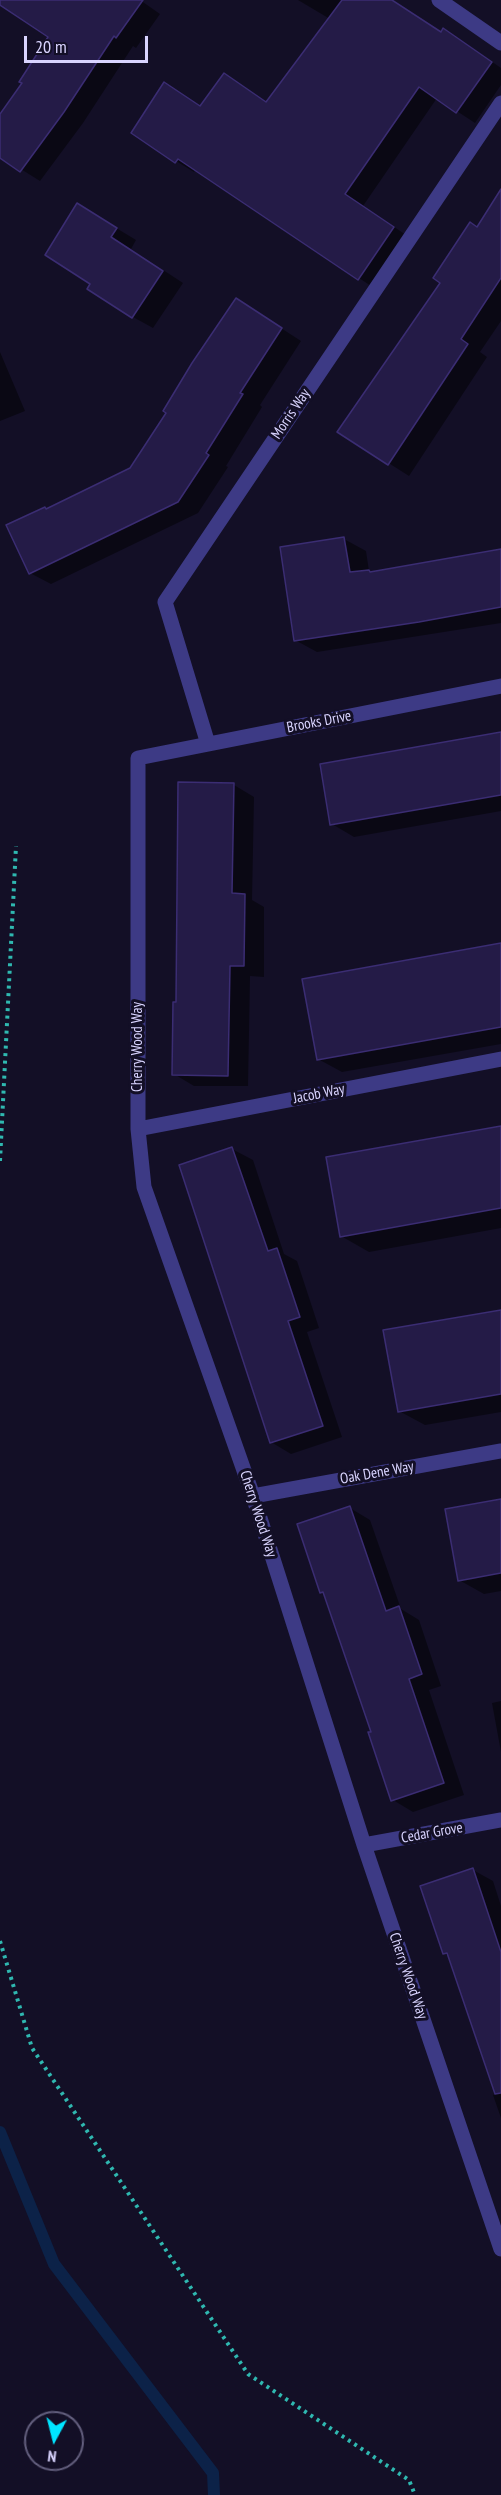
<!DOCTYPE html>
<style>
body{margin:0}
#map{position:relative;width:501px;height:2495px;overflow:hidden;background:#130f26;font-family:"PT Sans Narrow",sans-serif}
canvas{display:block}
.north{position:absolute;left:24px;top:2411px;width:60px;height:60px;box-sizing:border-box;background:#130f26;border:2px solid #625e7d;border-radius:50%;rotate:187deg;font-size:16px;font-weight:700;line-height:24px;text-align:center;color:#d9d4ff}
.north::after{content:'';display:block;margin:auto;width:21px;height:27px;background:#00e5ff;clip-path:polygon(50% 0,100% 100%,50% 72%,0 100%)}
.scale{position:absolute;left:24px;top:36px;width:124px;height:27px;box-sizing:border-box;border:3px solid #d9d4ff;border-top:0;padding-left:8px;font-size:18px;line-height:21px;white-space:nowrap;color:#d9d4ff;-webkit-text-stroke:4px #130f26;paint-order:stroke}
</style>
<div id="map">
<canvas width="501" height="2495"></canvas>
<div class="north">N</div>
<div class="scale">20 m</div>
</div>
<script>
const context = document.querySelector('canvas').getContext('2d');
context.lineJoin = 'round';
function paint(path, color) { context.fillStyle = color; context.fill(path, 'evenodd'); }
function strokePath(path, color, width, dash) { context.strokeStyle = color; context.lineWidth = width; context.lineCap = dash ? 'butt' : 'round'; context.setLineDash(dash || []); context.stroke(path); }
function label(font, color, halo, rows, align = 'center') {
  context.font = font + ' "PT Sans Narrow",sans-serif'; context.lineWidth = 6; context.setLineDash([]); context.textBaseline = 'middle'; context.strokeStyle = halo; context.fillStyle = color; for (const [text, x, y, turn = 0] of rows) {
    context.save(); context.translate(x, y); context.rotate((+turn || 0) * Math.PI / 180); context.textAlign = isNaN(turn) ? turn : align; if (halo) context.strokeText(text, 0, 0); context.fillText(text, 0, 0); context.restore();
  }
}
paint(new Path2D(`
 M15 0H140L160 14 136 48 133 46 83 123 40 181 0 156V117L24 83 50 36Z
 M298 0H392L442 33 444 30 462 41 501 68V85L475 123 437 98 363 206 412 239 377 290 196 169 194 172 176 161 165 84 202 107 225 75 267 103 330 19Z
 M501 192V321L480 352 487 357 409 476 340 432Z
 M98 217 136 240 131 249 183 283 153 328 133 317 93 283Z
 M256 312 301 341 260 405 262 407 226 466 228 467 198 513 51 584 30 573 48 510 131 469 168 412Z
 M0 352 25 411 0 421Z
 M344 539 366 551 369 571 373 573 501 551V623L317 652 295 640Z
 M501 733V811L354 837 332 824Z
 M234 785 254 797 252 900 264 907V977L250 976 248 1086H194L174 1074 178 1004Z
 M501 945V1044L342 1072 318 1059Z
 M501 1128V1228L369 1252 341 1236Z
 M232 1149 253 1160 284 1254 297 1261 319 1328 307 1332 342 1437 291 1454 271 1442Z
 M501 1312V1412L425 1425 399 1411Z
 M501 1500V1591L484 1594 459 1580Z
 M350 1508 370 1520 401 1609 419 1620 441 1686 429 1690 464 1795 413 1812 393 1800 373 1733 326 1594 322 1592Z
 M501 1701V1752L492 1703Z
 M473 1870 493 1881 501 1906V2118L493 2095 497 2093 450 1957 444 1953Z`), '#0007');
strokePath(new Path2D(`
 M0 2132 54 2264 213 2473 214 2495`), '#0c2248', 12);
const building = new Path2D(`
 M0 0H143L116 38 114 36 64 112 20 172 0 158V114L22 83 19 82 48 37 0 5Z
 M342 0H392L441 32 443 28 492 62 456 113 419 87 345 194 394 227 358 280 178 159 175 163 131 133 164 82 200 106 224 73 266 102Z
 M501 189V278L461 339 468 344 388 465 337 432 440 283 433 278 470 222 477 227Z
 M77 203 117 228 111 237 163 271 132 318 87 289 90 284 45 255Z
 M236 298 282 328 240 393 243 394 206 453 209 455 178 502 29 574 6 525 45 507 46 509 130 468 166 413 163 411 192 363Z
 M344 537 350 572 369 570 370 572 501 549V607L419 622 294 641 280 547Z
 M501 732V795L330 825 320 764Z
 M178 782 234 783 232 893 245 894 244 966H230L228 1076 172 1075 173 1002H176Z
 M501 943V1027L317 1060 302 979Z
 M501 1126V1208L340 1237 326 1157Z
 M232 1147 268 1251 277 1248 300 1317 288 1321 323 1426 270 1443 179 1165Z
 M501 1310V1394L398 1412 383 1330Z
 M501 1499V1573L458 1581 445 1509Z
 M350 1506 386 1611 399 1606 422 1674 409 1679 444 1783 391 1801 368 1732H371L323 1592 320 1593 297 1524Z
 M473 1868 501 1952V2093L495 2094 447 1953 443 1954 420 1886Z`);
paint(building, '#241b47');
strokePath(building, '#3b2d73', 1.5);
strokePath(new Path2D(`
 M0 1161 16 846
 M0 1941 32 2048 248 2374 409 2480 415 2495`), '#2fb8b0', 4, [3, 4.5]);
strokePath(new Path2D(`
 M439 0 501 43
 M501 686 138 758V1129L144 1187 253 1496 364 1845 501 2249
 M208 744 165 602 501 103
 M138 1129 501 1059
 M253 1496 501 1451
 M364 1845 501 1820`), '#3d3a85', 15);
label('15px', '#d9d4ff', '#130f26', [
 ["Morris Way",291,414,-56],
 ["Brooks Drive",319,722,-11],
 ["Cherry Wood Way",138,1047,-90],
 ["Jacob Way",319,1094,-11],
 ["Oak Dene Way",377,1473,-10],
 ["Cherry Wood Way",258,1514,72],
 ["Cedar Grove",432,1833,-10],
 ["Cherry Wood Way",408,1976,71]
]);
</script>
